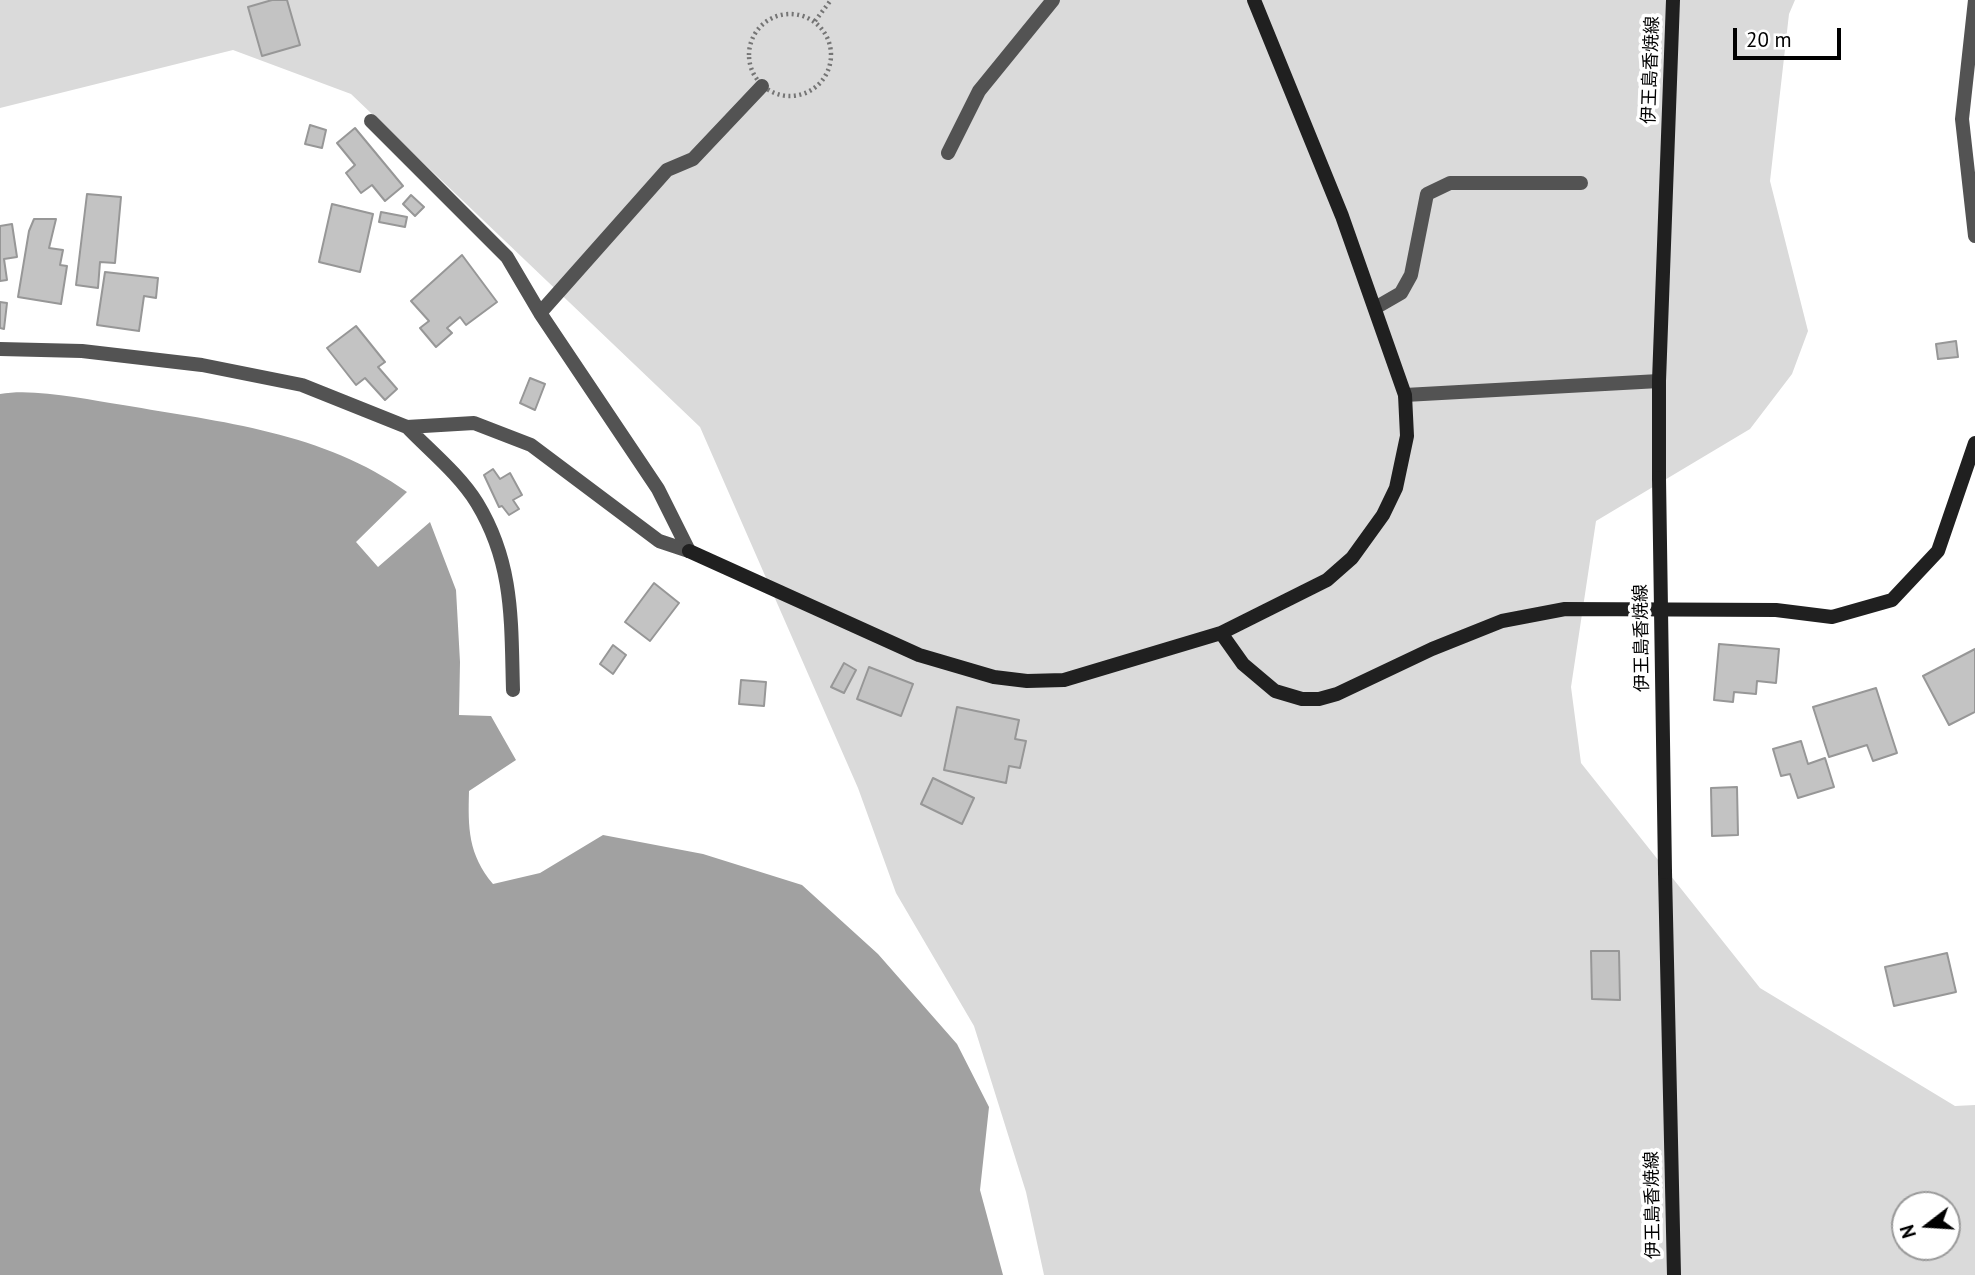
<!DOCTYPE html>
<meta charset="utf-8">
<style>
body{margin:0}
#map{position:relative;width:1975px;height:1275px;overflow:hidden;background:#fff;font-family:"PT Sans",sans-serif}
canvas{display:block}
.north{position:absolute;left:1891px;top:1191px;width:70px;height:70px;box-sizing:border-box;background:#fff;border:2px solid #999;border-radius:50%;rotate:253deg;font-size:19px;font-weight:700;line-height:28px;text-align:center;color:#000}
.north::after{content:'';display:block;margin:auto;width:24px;height:32px;background:#000;clip-path:polygon(50% 0,100% 100%,50% 72%,0 100%)}
.scale{position:absolute;left:1733px;top:28px;width:108px;height:32px;box-sizing:border-box;border:4px solid #000;border-top:0;padding-left:9px;font-size:21px;line-height:24px;white-space:nowrap;color:#000;-webkit-text-stroke:5px #fff;paint-order:stroke}
</style>
<div id="map">
<canvas width="1975" height="1275"></canvas>
<div class="north">N</div>
<div class="scale">20 m</div>
</div>
<script>
const context = document.querySelector('canvas').getContext('2d');
context.lineJoin = 'round';
function paint(path, color) { context.fillStyle = color; context.fill(path, 'evenodd'); }
function strokePath(path, color, width, dash) { context.strokeStyle = color; context.lineWidth = width; context.lineCap = dash ? 'butt' : 'round'; context.setLineDash(dash || []); context.stroke(path); }
function label(font, color, halo, rows, align = 'center') {
  context.font = font + ' "PT Sans","Noto Sans JP",sans-serif'; context.lineWidth = 7; context.setLineDash([]); context.textBaseline = 'middle'; context.strokeStyle = halo; context.fillStyle = color; for (const [text, x, y, turn = 0] of rows) {
    context.save(); context.translate(x, y); context.rotate((+turn || 0) * Math.PI / 180); context.textAlign = isNaN(turn) ? turn : align; if (halo) context.strokeText(text, 0, 0); context.fillText(text, 0, 0); context.restore();
  }
}
paint(new Path2D(`
 M0 0H1795L1789 14 1770 181 1808 331 1792 374 1750 429 1596 521 1571 687 1581 763 1760 988 1955 1106 1975 1105V1275H1044L1026 1192 974 1026 896 893 858 788 700 427 351 94 233 50 0 108ZM1905 1205H1947V1247H1905Z`), '#dadada');
paint(new Path2D(`
 M0 394C36 388 87 400 123 405 221 422 324 432 407 492L356 542 378 567 430 522 456 590 460 662 459 715 491 716 516 760 469 791C468 828 468 854 493 884L540 873 603 835 703 854 802 885 878 954 957 1044 989 1107 980 1190 1003 1275H0Z`), '#a1a1a1');
const building = new Path2D(`
 M272 0H287L300 45 262 56 248 7Z
 M310 125 326 130 322 148 305 144Z
 M355 128 403 186 385 201 372 185 361 193 346 173 355 165 337 143Z
 M87 194 121 197 115 263 100 262 98 288 76 285Z
 M411 195 424 207 415 216 403 204Z
 M332 204 373 214 360 272 319 262Z
 M381 212 407 217 405 227 379 222Z
 M34 219H56L49 248 63 250 60 265 67 266 61 304 18 297 29 231Z
 M12 224 17 257 4 259 7 280 0 281V226Z
 M462 255 497 302 466 325 460 317 447 328 452 333 436 347 420 328 429 321 411 301Z
 M105 272 158 278 156 298 144 296 139 331 97 325Z
 M0 302 7 303 4 329 0 328Z
 M356 326 385 362 378 367 397 389 385 400 365 378 356 385 327 348Z
 M1956 341 1958 357 1938 359 1936 344Z
 M530 378 545 384 535 410 520 403Z
 M493 469 500 479 510 473 522 495 513 500 519 509 509 515 502 506 499 507 484 475Z
 M654 583 679 603 650 641 625 622Z
 M1719 644 1779 649 1776 683 1757 681 1756 694 1734 692 1733 702 1714 700Z
 M613 645 626 655 613 674 600 664Z
 M1975 649V712L1949 725 1923 676Z
 M844 663 856 670 844 693 831 687Z
 M869 667 913 684 901 716 857 699Z
 M741 680 766 682 764 706 739 704Z
 M1876 688 1897 753 1873 761 1867 745 1829 757 1813 707Z
 M957 707 1019 720 1015 739 1026 741 1020 768 1009 766 1006 783 944 770Z
 M1801 741 1808 764 1825 758 1834 787 1798 798 1790 774 1781 776 1773 749Z
 M933 778 974 798 962 824 921 804Z
 M1737 787 1738 835 1712 836 1711 788Z
 M1591 951H1619L1620 1000 1592 999Z
 M1947 953 1956 992 1894 1006 1885 967Z`);
paint(building, '#c3c3c3');
strokePath(building, '#979797', 2);
strokePath(new Path2D(`
 M749 55a41 41 0 1 1 82 0a41 41 0 1 1-82 0Z
 M815 21 831 0`), '#757575', 4.5, [2, 3.5]);
strokePath(new Path2D(`
 M371 121 507 257 540 313 658 489 689 551
 M540 313 667 170 693 159 762 86`), '#535353', 14);
strokePath(new Path2D(`
 M1975 0 1962 119 1975 236
 M948 153 979 91 1053 0
 M1375 308 1401 293 1411 275 1427 194 1450 183H1581
 M0 349 82 351 202 365 302 385 407 427 474 423 531 445 659 541 689 551
 M1405 395 1659 381
 M407 427C430 451 459 474 477 503 514 564 511 621 513 690`), '#535353', 14);
strokePath(new Path2D(`
 M1659 478V381L1673 0
 M689 551 919 655 994 677 1027 681 1064 680 1221 633 1327 580 1352 558 1383 515 1396 488 1407 436 1405 395 1342 216 1254 0
 M1221 633 1243 664 1275 691 1302 699H1319L1337 694 1432 649 1502 621 1565 609 1776 610 1832 617 1892 600 1938 551 1975 443
 M1665 872 1674 1275`), '#202020', 14);
strokePath(new Path2D(`
 M1659 478 1665 872`), '#202020', 14);
label('18px', '#000', '#fff', [
 ["伊王島香焼線",1651,70,-88],
 ["伊王島香焼線",1642,638,-91],
 ["伊王島香焼線",1653,1205,-91]
]);
</script>
